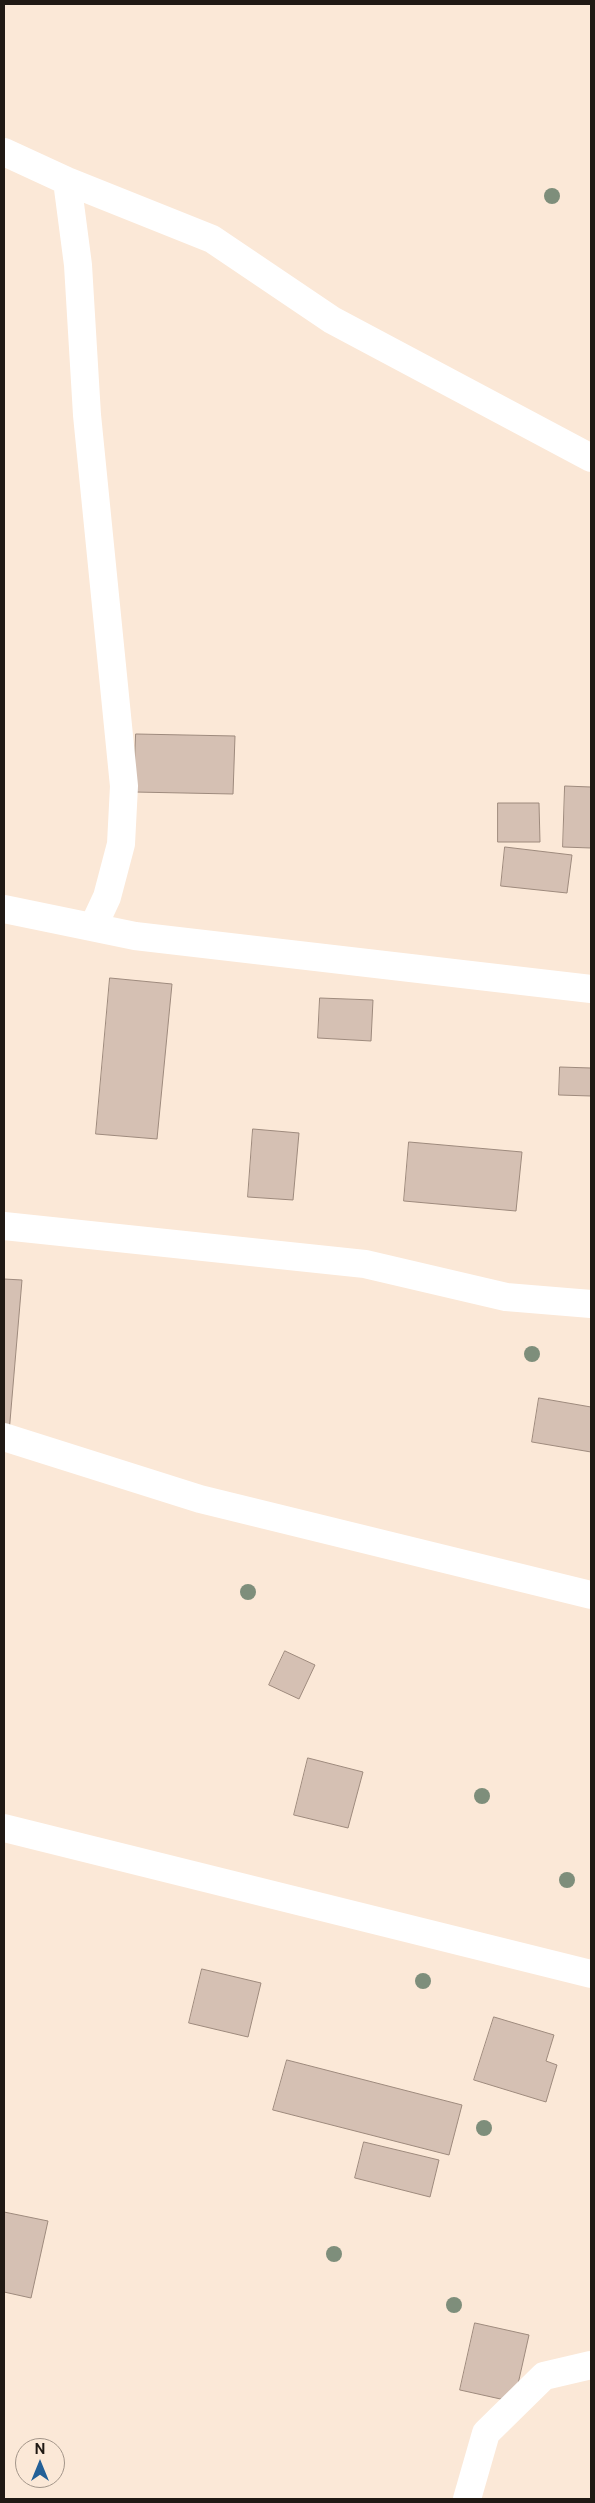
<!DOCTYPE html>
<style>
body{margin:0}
#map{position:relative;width:595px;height:2503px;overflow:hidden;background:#fbe8d7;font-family:"Public Sans",sans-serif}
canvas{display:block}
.frame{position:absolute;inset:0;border:5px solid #201914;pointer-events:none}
.north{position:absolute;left:15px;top:2438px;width:50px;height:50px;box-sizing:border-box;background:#fbe8d7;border:1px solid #a39589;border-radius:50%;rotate:0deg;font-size:14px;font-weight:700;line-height:20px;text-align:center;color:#201914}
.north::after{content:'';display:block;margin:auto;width:18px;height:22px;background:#236097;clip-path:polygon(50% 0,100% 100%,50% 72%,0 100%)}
</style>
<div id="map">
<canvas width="595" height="2503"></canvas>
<div class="frame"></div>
<div class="north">N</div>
</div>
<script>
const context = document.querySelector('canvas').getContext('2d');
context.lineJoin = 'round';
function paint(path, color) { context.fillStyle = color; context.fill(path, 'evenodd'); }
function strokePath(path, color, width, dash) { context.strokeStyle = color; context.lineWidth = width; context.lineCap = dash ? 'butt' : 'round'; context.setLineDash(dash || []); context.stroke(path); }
const building = new Path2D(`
 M136 734 235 736 233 794 134 792Z
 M565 786 591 787V848L563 847Z
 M498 803H539L540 842H498Z
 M505 847 572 855 567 893 501 886Z
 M110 978 172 984 157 1139 96 1134Z
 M320 998 373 1000 371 1041 318 1038Z
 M560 1067 591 1068V1096L559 1095Z
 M253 1129 299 1133 293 1200 248 1197Z
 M409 1142 522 1152 516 1211 404 1201Z
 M4 1279 22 1280 9 1433H4Z
 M539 1398 591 1407V1452L532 1442Z
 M285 1651 315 1665 299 1699 269 1685Z
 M308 1758 363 1772 348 1828 294 1815Z
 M202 1969 261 1983 248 2037 189 2023Z
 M494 2017 554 2035 546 2061 557 2065 546 2102 474 2080Z
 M287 2060 462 2105 449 2155 273 2110Z
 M364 2142 439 2160 430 2197 355 2178Z
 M4 2212 48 2221 31 2298 4 2292Z
 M475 2323 529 2335 514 2402 460 2390Z`);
paint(building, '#d5c0b3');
strokePath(building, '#9e8a7d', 1);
strokePath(new Path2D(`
 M4 152 67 181 212 239 332 320 591 458
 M67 181 78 265 87 415 124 786 121 844 107 897 93 927
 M4 909 135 936 591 989
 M4 1226 365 1264 506 1297 591 1304
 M4 1437 200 1499 591 1595
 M4 1828 591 1974
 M467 2499 486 2433 544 2376 591 2365`), '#fff', 28);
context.fillStyle = '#7e8e7b';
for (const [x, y] of [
 [552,196],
 [532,1354],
 [248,1592],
 [482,1796],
 [567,1880],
 [423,1981],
 [484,2128],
 [334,2254],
 [454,2305]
]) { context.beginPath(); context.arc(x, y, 8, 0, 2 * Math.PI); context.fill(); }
</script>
